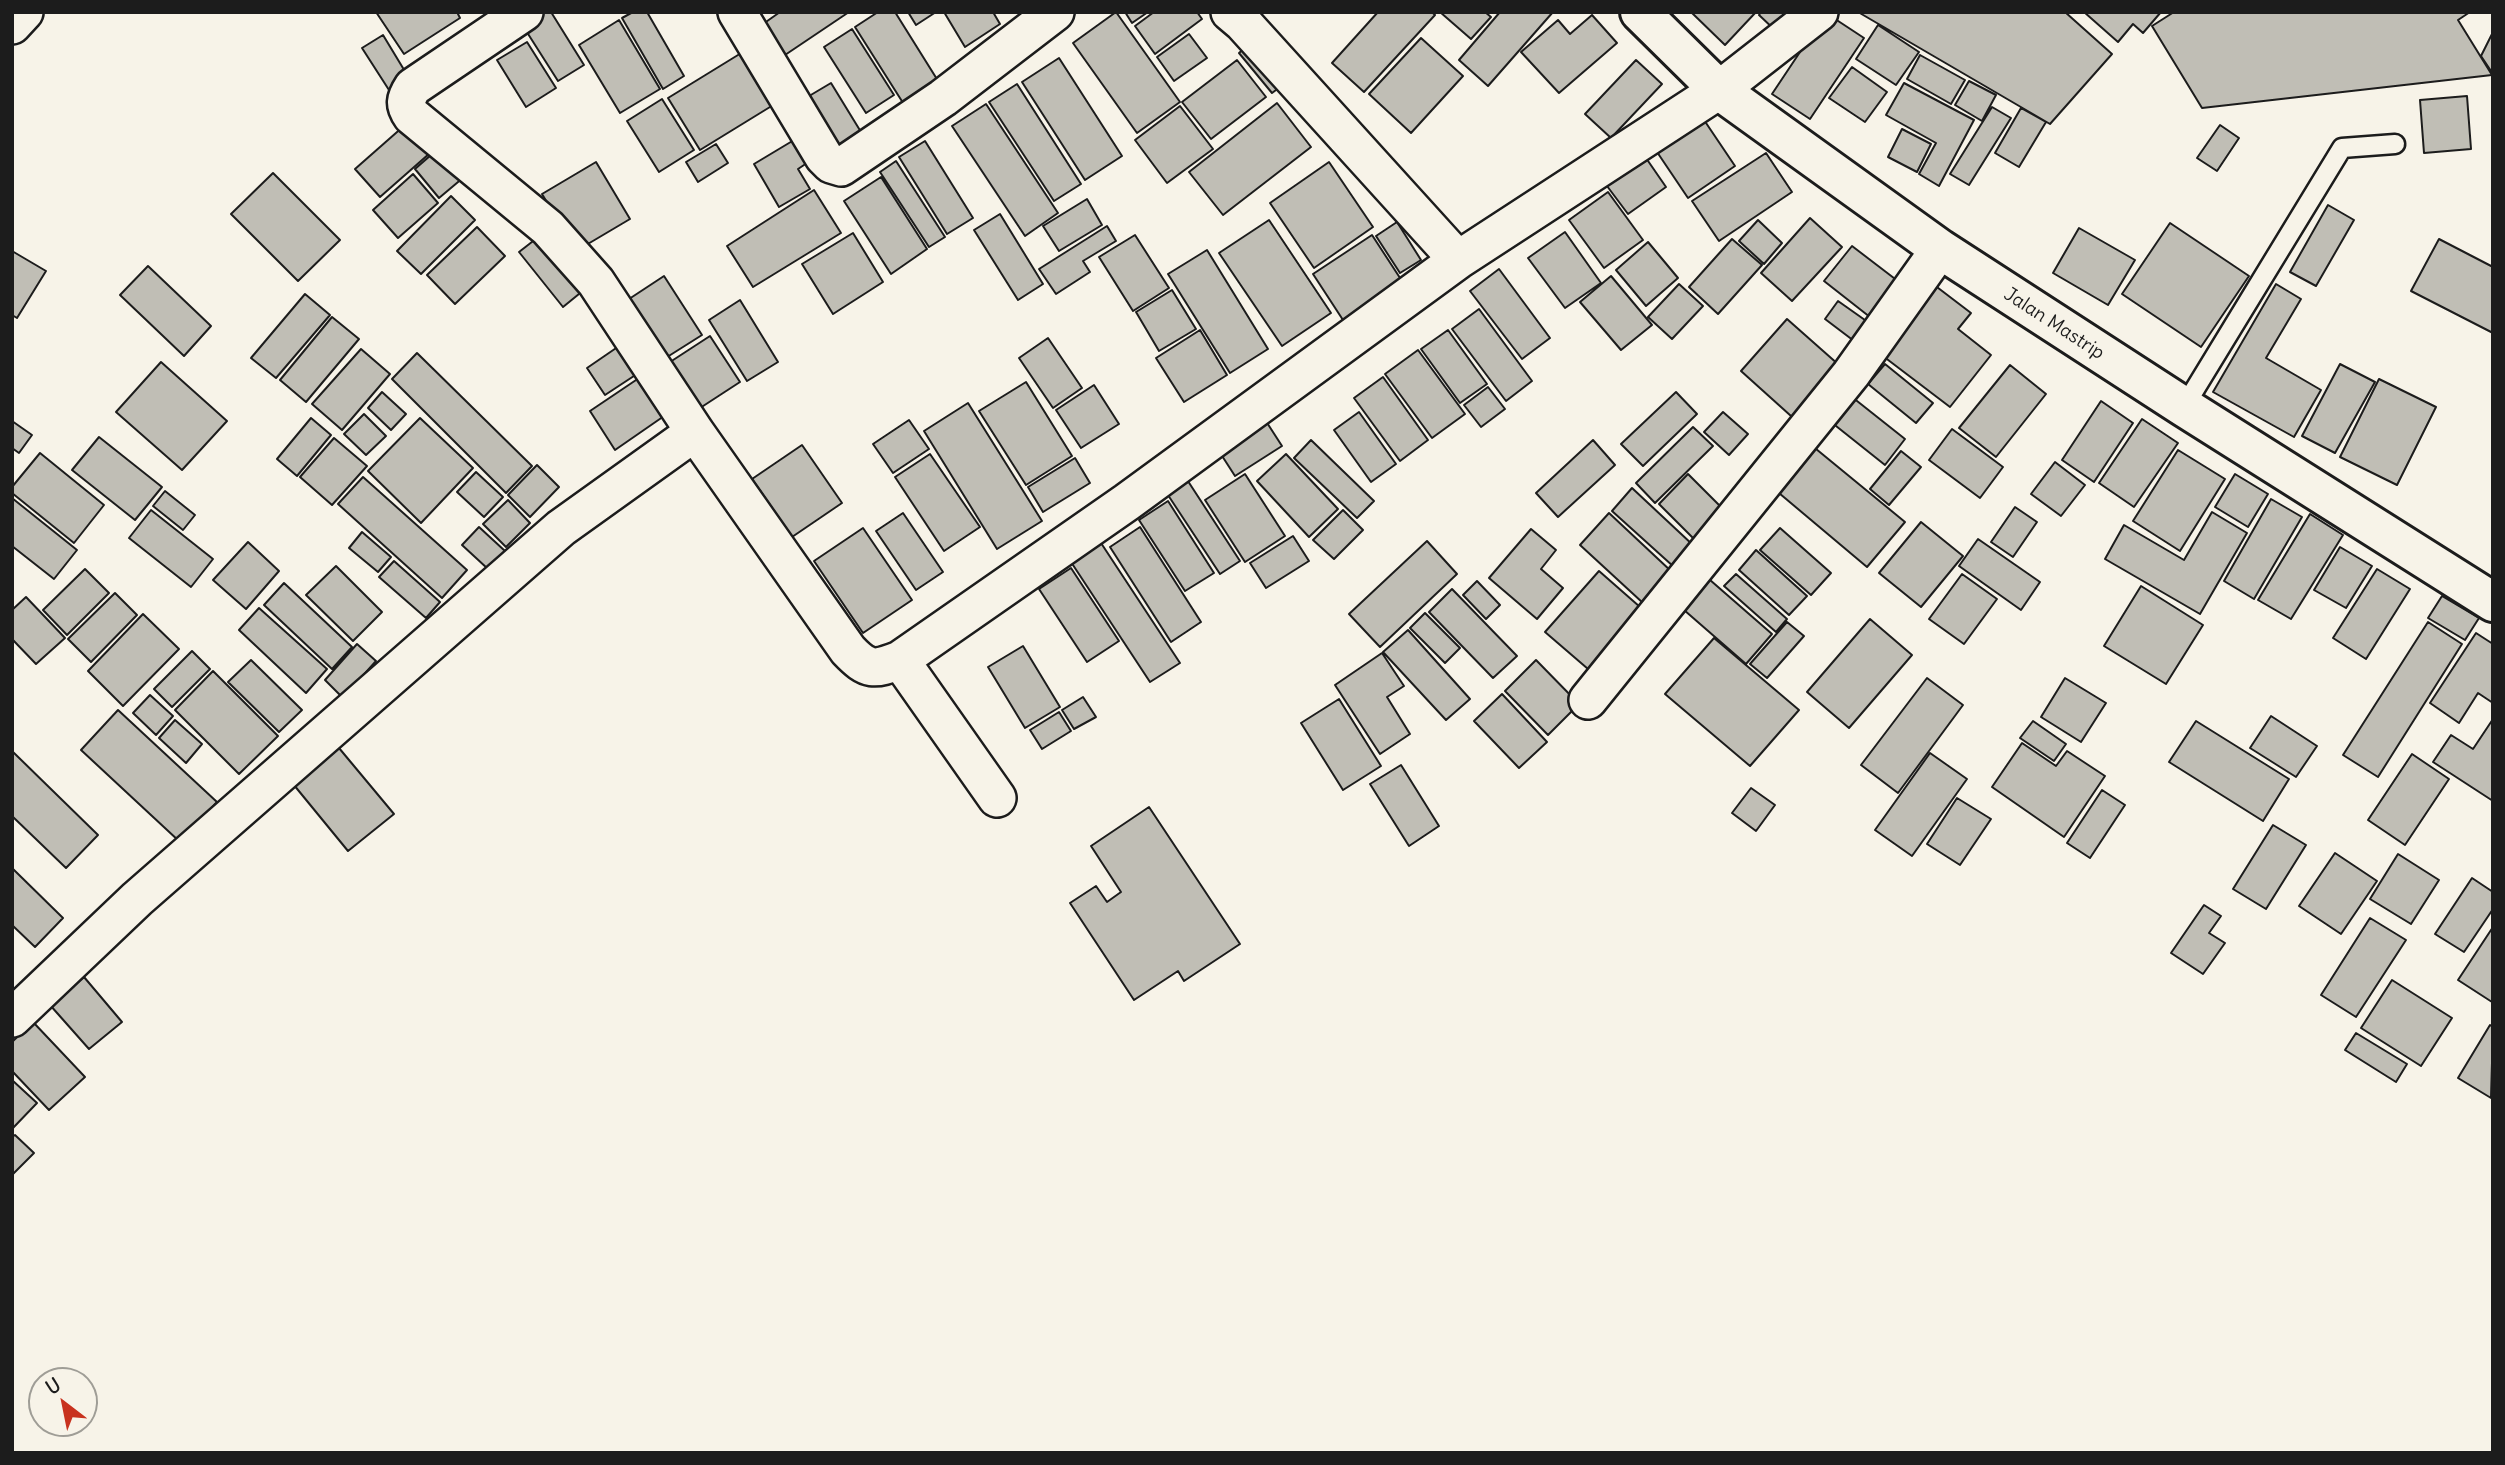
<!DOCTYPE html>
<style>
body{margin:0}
#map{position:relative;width:2505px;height:1465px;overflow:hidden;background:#f7f3e8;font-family:Delius,sans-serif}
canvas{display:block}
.frame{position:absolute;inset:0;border:14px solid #1c1c1c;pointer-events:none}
.north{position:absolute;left:28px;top:1367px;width:70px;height:70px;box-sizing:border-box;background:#f7f3e8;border:2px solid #9f9d96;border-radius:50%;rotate:328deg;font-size:19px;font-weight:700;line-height:28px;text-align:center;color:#1c1c1c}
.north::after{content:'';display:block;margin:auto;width:24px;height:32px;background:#c8321e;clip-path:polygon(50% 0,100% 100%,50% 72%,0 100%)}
</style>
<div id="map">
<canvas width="2505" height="1465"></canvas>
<div class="frame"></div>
<div class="north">U</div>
</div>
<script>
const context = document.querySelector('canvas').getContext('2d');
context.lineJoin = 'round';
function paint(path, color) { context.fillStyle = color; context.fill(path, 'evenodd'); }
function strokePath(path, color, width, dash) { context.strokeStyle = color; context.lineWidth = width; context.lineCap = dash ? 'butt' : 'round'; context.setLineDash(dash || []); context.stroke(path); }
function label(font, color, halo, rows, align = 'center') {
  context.font = font + ' Delius,sans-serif'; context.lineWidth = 6; context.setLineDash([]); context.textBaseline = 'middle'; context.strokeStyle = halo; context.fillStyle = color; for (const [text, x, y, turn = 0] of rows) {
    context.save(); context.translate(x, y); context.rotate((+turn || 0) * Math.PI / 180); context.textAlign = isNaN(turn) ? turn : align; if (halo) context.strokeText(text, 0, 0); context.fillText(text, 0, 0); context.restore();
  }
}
const building = new Path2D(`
 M376 12H457L460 18 404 54Z
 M543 12H551L584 65 558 81 523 26Z
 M633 12H647L684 76 663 89 622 18Z
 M780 12H849L785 55 763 24Z
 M878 12H895L940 84 905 106 855 27Z
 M908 12H936L916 25Z
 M944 12H993L1000 24 965 47Z
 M1116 12 1180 102 1137 133 1073 43Z
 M1125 12H1148L1132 23Z
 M1154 12H1197L1202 19 1155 54 1135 26Z
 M1378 12H1432L1435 15 1364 92 1332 63Z
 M1440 12H1485L1491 17 1471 39Z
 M1500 12H1553L1488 86 1459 60Z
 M1691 12H1756L1725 45Z
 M1761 12H1796L1777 32 1759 15Z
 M1858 12H2065L2112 54 2050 124Z
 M2084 12H2161L2143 33 2133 24 2118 42Z
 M2174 12H2470L2458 20 2492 75 2202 108 2152 26Z
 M1826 13 1864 38 1810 119 1772 94Z
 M1592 15 1617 43 1559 93 1521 52 1558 20 1570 34Z
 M619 20 660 89 620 113 579 45Z
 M1878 25 1919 52 1896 85 1856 59Z
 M852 29 894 95 866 113 824 47Z
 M2493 32V74L2481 56Z
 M1189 34 1207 58 1174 81 1157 57Z
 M383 35 409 78 389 90 362 48Z
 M1421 38 1463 76 1411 133 1369 94Z
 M1254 40 1288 81 1272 93 1239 53Z
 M527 42 556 88 526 107 497 60Z
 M751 47 783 99 700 150 668 98Z
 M1920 55 1965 80 1951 104 1907 79Z
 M1059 58 1122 156 1085 180 1022 82Z
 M1237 60 1266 97 1211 139 1182 102Z
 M1636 60 1662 84 1611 138 1585 114Z
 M1852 67 1887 92 1865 122 1829 98Z
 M1969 81 1996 95 1982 121 1955 105Z
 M831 83 861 132 829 152 799 102Z
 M1904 83 1974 120 1939 186 1919 174 1936 143 1886 115Z
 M1017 84 1081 184 1054 201 989 102Z
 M2467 96 2471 149 2424 153 2420 100Z
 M662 99 694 150 659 172 627 121Z
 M1277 103 1311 147 1223 215 1189 172Z
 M986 104 1058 213 1025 236 952 126Z
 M1180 106 1213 149 1167 183 1135 140Z
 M1992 107 2011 118 1969 185 1950 174Z
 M2021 108 2046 122 2019 167 1995 153Z
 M1702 117 1735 166 1688 198 1655 149Z
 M405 125 430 153 380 197 355 169Z
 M2220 125 2239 138 2217 171 2197 158Z
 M1902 129 1931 144 1917 172 1888 157Z
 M794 140 807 163 798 169 810 189 779 207 754 164Z
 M925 141 973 218 947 234 899 157Z
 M716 144 728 163 698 182 686 162Z
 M439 148 464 177 439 198 415 169Z
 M1766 153 1792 192 1719 241 1692 201Z
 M1646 158 1666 187 1628 214 1607 186Z
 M896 161 945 237 929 247 880 172Z
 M596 162 630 219 576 251 542 194Z
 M1329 162 1373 227 1314 268 1270 203Z
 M273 173 340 240 298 281 231 214Z
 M413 174 438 203 398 238 373 210Z
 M881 177 927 249 891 274 844 201Z
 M814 190 841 233 753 287 727 246Z
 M1608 192 1643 240 1604 268 1569 220Z
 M451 196 475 220 421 274 397 251Z
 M1087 199 1102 225 1059 251 1043 226Z
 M2328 205 2354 220 2316 286 2290 272Z
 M1000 214 1043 284 1018 300 974 230Z
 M1810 218 1842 247 1792 301 1761 273Z
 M1269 220 1331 313 1282 346 1219 253Z
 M1758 220 1782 243 1764 264 1739 241Z
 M1397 222 1421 260 1400 273 1376 236Z
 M2170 223 2249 276 2201 347 2122 294Z
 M1107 226 1116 241 1083 261 1090 272 1056 294 1039 269Z
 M477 227 505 256 455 304 427 275Z
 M2079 228 2135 260 2108 305 2053 273Z
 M546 231 590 285 563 307 519 252Z
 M1565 232 1601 283 1565 308 1528 258Z
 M853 233 883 282 833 314 802 264Z
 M1135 235 1169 288 1133 311 1099 257Z
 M1372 235 1402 281 1343 320 1313 274Z
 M1732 239 1762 265 1718 314 1689 287Z
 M2439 239 2493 267V333L2411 291Z
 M1648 242 1678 278 1646 306 1616 270Z
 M1852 246 1903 285 1875 321 1824 281Z
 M1207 250 1268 349 1230 373 1168 274Z
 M12 251 46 271 17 318 12 315Z
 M148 266 211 326 184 356 120 295Z
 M1499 269 1550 338 1522 359 1470 291Z
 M664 276 702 335 664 359 626 301Z
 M1611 276 1652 325 1621 350 1580 302Z
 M1929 281 1971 313 1958 329 1991 355 1950 407 1875 350Z
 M1679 284 1703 306 1672 339 1648 317Z
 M2276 284 2301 299 2266 358 2321 390 2294 437 2213 392Z
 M1172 290 1196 329 1159 351 1136 312Z
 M305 294 330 315 276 378 251 358Z
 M740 300 778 362 747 381 709 320Z
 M1838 301 1872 325 1858 344 1825 319Z
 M1479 309 1532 381 1506 401 1452 329Z
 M332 317 359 339 306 402 280 380Z
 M1787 319 1848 373 1801 425 1741 371Z
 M1200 330 1227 375 1184 402 1156 358Z
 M1448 330 1487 384 1460 403 1421 349Z
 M710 336 740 382 697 410 667 364Z
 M1048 338 1082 388 1053 408 1019 358Z
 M622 344 640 372 605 395 587 368Z
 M361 349 390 374 342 430 312 404Z
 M1418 350 1465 414 1432 438 1385 374Z
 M417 353 532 466 506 493 392 379Z
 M161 362 227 421 182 470 116 412Z
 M1885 364 1933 403 1916 423 1868 384Z
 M2340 364 2375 382 2335 453 2302 436Z
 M2010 365 2046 394 1996 457 1959 428Z
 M642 376 667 414 615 450 590 411Z
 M1383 377 1428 440 1400 461 1354 398Z
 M2379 379 2436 407 2397 485 2340 457Z
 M1026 382 1072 456 1026 485 979 411Z
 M1094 385 1119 424 1081 448 1056 410Z
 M1488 387 1505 409 1481 427 1464 405Z
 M382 392 406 414 391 430 368 408Z
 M1676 392 1697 414 1643 466 1621 444Z
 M1852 397 1905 439 1885 465 1831 422Z
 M2101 401 2133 423 2094 482 2062 460Z
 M968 403 1042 521 997 549 924 431Z
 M1359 412 1396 464 1371 482 1334 430Z
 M1723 412 1748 434 1729 455 1704 432Z
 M364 414 386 436 366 455 344 434Z
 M1262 415 1282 446 1235 476 1215 445Z
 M311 418 331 435 297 476 277 459Z
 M420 418 473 468 421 523 368 471Z
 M2142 419 2178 443 2134 507 2099 483Z
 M909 420 929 449 893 473 873 444Z
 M12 421 32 435 19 453 12 448Z
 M1693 427 1713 446 1655 503 1636 483Z
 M1952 429 2003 467 1980 498 1929 460Z
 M99 437 162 487 135 520 72 470Z
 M334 438 367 466 332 505 300 477Z
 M1311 440 1374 501 1357 518 1294 458Z
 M1593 440 1615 465 1558 517 1536 493Z
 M1810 444 1905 522 1867 567 1773 488Z
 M802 445 842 503 792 537 752 479Z
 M2178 450 2225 479 2180 551 2133 521Z
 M1901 451 1921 467 1889 505 1870 489Z
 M40 453 104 505 74 543 12 493V487Z
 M930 454 980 527 944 551 895 477Z
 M1286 454 1338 509 1309 537 1257 481Z
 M1075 458 1090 483 1043 512 1028 487Z
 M2055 462 2085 485 2061 516 2031 494Z
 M537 465 559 487 530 517 508 495Z
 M476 472 503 497 484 517 457 492Z
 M1245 474 1285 536 1245 562 1205 500Z
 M1688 474 1728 514 1699 544 1659 504Z
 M2235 474 2268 494 2248 527 2215 507Z
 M1184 475 1240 561 1220 574 1164 489Z
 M363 477 467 570 442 598 338 504Z
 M1632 488 1694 546 1674 567 1612 511Z
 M165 491 195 515 183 530 153 506Z
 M12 498 77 550 54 579 12 546Z
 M2271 499 2302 517 2254 599 2224 581Z
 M508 500 530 523 506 547 483 524Z
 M1168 501 1214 573 1185 591 1139 520Z
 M2015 507 2037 522 2013 557 1991 542Z
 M151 510 213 559 191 587 129 538Z
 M1343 510 1363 530 1334 559 1313 540Z
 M2212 512 2247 533 2200 614 2105 559 2124 525 2184 560Z
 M903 513 943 572 916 590 876 531Z
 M1609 513 1672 572 1643 603 1580 545Z
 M2310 514 2343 535 2291 619 2258 600Z
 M1921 522 1963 556 1921 607 1879 573Z
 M479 527 505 551 488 569 462 545Z
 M1140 527 1201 622 1171 642 1110 547Z
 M863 528 912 600 863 633 814 561Z
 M1780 528 1831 573 1811 595 1760 550Z
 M1531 529 1556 550 1541 569 1563 588 1537 619 1489 578Z
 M362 532 391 557 378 572 349 548Z
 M1293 536 1309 561 1266 588 1250 563Z
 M1978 539 2040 582 2021 610 1959 566Z
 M1427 541 1457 574 1380 647 1349 614Z
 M248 542 279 571 246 609 213 580Z
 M1101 543 1180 663 1150 682 1071 562Z
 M2340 547 2372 566 2346 608 2314 590Z
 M1756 550 1807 596 1789 615 1739 570Z
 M394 561 440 602 426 618 379 577Z
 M336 566 382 612 353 641 306 595Z
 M1071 568 1119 641 1087 662 1039 589Z
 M85 569 109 593 67 635 43 610Z
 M2377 569 2410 589 2366 659 2333 638Z
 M1599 571 1648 614 1595 675 1545 632Z
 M1702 573 1772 634 1746 664 1676 603Z
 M1736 574 1787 619 1776 632 1724 586Z
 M1962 574 1997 599 1964 644 1929 619Z
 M1477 581 1500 605 1486 619 1463 595Z
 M284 583 352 647 332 669 264 605Z
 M2141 586 2203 625 2166 684 2104 646Z
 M1452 589 1517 656 1493 678 1429 612Z
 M115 593 137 615 91 662 68 639Z
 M2442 596 2479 618 2465 640 2428 618Z
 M26 597 65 638 36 664 12 639V610Z
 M259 608 327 669 306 693 239 630Z
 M1425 613 1460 648 1445 663 1410 628Z
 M143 614 179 649 123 706 88 671Z
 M1870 619 1912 655 1849 728 1807 692Z
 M1787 622 1804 636 1767 678 1750 664Z
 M2428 622 2462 644 2378 777 2343 755Z
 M1408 630 1470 699 1446 720 1383 652Z
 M2476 633 2493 644V703L2478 693 2459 723 2430 703Z
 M1714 638 1799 710 1750 766 1665 694Z
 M357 644 376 661 343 698 325 680Z
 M1023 646 1060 707 1025 728 988 667Z
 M192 651 210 669 172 707 154 689Z
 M1382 653 1404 686 1387 697 1410 734 1380 754 1335 685Z
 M251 660 302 710 279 732 228 682Z
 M1536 660 1579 704 1548 735 1505 691Z
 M213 671 278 736 239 774 175 710Z
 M1927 678 1963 705 1898 793 1861 765Z
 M2065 678 2106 703 2081 742 2041 717Z
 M1502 694 1547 742 1519 768 1474 721Z
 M150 695 173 716 156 735 133 713Z
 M1083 697 1096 717 1074 729 1062 710Z
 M1339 699 1381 766 1343 790 1301 723Z
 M118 710 217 802 180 842 81 750Z
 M1059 712 1071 731 1042 749 1030 730Z
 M2271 716 2317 746 2296 777 2250 748Z
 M2493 719V801L2433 762 2451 735 2473 749Z
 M175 720 202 744 186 763 159 738Z
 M2033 721 2066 744 2054 761 2020 738Z
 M2196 721 2289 779 2263 821 2169 762Z
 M334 742 394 814 348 851 289 779Z
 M2022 743 2056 766 2067 751 2105 776 2064 837 1992 787Z
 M12 751 98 835 66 868 12 816Z
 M1930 753 1967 779 1912 856 1875 830Z
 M2412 754 2449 779 2405 845 2368 820Z
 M1401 765 1439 826 1409 846 1370 784Z
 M1751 788 1775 805 1756 831 1732 813Z
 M2102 790 2125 805 2090 858 2067 843Z
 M1957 798 1991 819 1960 865 1927 844Z
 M1149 807 1240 944 1184 981 1178 971 1134 1000 1070 903 1096 886 1107 902 1121 892 1091 846Z
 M2273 825 2306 845 2266 909 2233 889Z
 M2335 853 2377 881 2341 934 2299 906Z
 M2398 854 2439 880 2411 924 2370 899Z
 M12 868 63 918 35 947 12 925Z
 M2472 878 2493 892V909L2464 952 2435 934Z
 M2204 905 2221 916 2209 933 2225 943 2203 974 2171 953Z
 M2370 918 2406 940 2356 1017 2321 995Z
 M2493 927V1000L2492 1002 2458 980Z
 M84 977 122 1022 89 1049 50 1005Z
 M2392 980 2452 1018 2421 1066 2361 1028Z
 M33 1022 85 1077 49 1110 12 1071V1042Z
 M2490 1025 2493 1027 2491 1098 2458 1078Z
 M2356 1033 2407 1064 2396 1082 2345 1050Z
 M12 1080 37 1103 12 1129Z
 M15 1135 34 1153 12 1175V1137Z`);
paint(building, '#c0beb5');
strokePath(building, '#1c1c1c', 2);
const lane = new Path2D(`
 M2184 407 2342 148 2395 144`);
const street = new Path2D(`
 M524 12 413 87C405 99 404 105 412 116L548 228 596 282 695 432
 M737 12 824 157 831 164 841 167 943 98 1055 12
 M1230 12 1243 23 1458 260
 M12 25 24 12
 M900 660 997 798
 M1588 700 1851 374 1940 249
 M12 1018 137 899 561 528 695 432 848 650C868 671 874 670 900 660L1127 502 1458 260 1719 90 1819 12`);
const secondary = new Path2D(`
 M1640 12 1719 90 1940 249 2184 407 2493 602`);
strokePath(lane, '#1c1c1c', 23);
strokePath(street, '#1c1c1c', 42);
strokePath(secondary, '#1c1c1c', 44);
strokePath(lane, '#f7f3e8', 18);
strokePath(street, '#f7f3e8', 37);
strokePath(secondary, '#f7f3e8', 38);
label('19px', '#1c1c1c', '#f7f3e8', [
 ["Jalan Mastrip",2054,324,33]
]);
</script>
